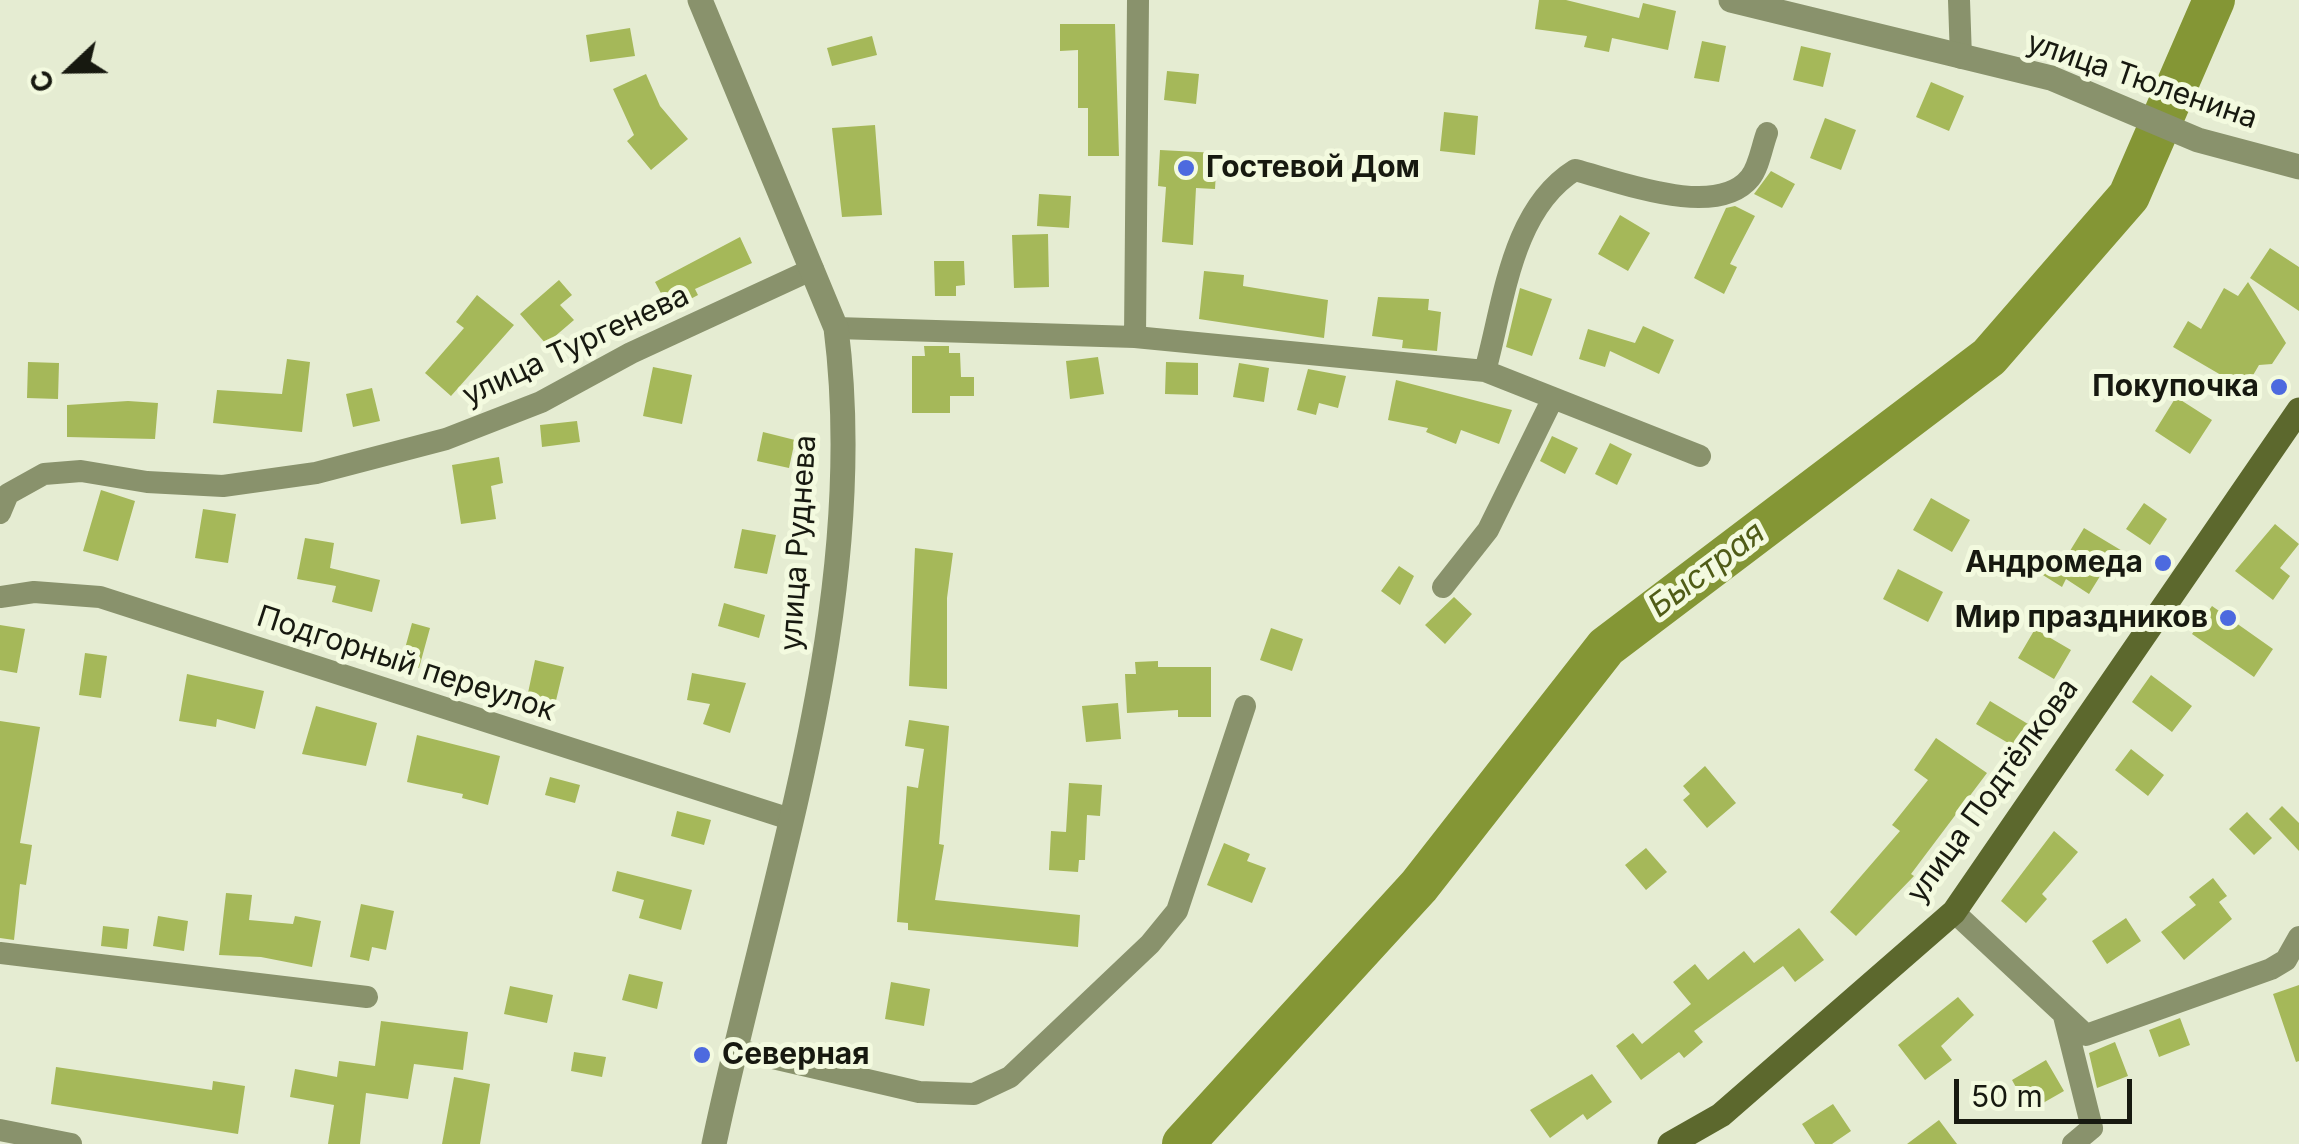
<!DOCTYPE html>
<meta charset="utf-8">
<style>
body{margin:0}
#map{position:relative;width:2299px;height:1144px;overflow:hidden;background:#e5ecd2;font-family:Inter,sans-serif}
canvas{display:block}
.north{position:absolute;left:20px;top:20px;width:100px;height:100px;-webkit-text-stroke:8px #f3fadf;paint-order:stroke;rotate:248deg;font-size:28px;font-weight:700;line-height:40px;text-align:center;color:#171910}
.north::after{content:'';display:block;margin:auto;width:35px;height:45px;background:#171910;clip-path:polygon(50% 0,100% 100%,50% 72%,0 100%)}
.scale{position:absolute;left:1954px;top:1079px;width:178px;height:45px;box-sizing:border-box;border:5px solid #171910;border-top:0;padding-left:12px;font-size:30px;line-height:35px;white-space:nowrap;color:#171910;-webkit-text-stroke:8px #f3fadf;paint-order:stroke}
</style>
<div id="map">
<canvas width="2299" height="1144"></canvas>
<div class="north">С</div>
<div class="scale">50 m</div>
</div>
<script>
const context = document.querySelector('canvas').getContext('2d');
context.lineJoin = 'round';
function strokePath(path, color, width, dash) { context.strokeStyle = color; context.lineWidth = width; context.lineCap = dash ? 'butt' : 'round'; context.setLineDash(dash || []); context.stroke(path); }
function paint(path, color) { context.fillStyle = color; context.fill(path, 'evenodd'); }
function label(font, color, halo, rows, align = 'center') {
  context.font = font + ' Inter,sans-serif'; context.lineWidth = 10; context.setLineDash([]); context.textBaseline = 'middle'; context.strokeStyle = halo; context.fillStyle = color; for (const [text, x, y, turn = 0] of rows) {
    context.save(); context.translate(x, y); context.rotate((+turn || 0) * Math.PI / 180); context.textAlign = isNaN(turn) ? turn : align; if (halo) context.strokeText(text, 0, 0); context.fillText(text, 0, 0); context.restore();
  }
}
strokePath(new Path2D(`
 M1183 1144 1419 886 1606 647 1989 357 2129 196 2214 0`), '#849635', 42);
paint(new Path2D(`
 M1539 0H1566L1639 18 1643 3 1676 11 1668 50 1612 38 1609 52 1584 47 1587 36 1535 29Z
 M1060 24H1115L1119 156H1088V108H1078V50L1060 51Z
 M630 28 635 56 590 62 586 35Z
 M872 36 877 55 832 66 827 48Z
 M1702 41 1726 46 1719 82 1694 78Z
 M1801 46 1831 53 1823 87 1793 80Z
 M1167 71 1199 74 1196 104 1164 100Z
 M646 74 660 106 688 139 651 170 627 141 634 135 613 89Z
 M1931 82 1964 96 1949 131 1916 117Z
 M1444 112 1478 116 1475 155 1440 151Z
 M1825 118 1856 130 1841 170 1810 158Z
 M875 125 882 215 842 217 832 128Z
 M1160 150 1217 153 1215 189 1196 188 1193 245 1162 242 1166 187 1158 186Z
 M1771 171 1795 184 1782 208 1754 194Z
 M1039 194 1071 196 1069 228 1037 226Z
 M1735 206 1755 216 1730 264 1737 267 1724 294 1694 278 1726 208Z
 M1620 215 1650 233 1628 271 1598 254Z
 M1048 234 1049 287 1014 288 1012 235Z
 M740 237 752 263 695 289 698 295 670 310 655 282Z
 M2270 248 2299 267V311L2250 278Z
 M934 261H964L965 285 956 286V296H935Z
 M1204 271 1244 275 1243 286 1328 300 1324 338 1199 319Z
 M559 280 572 295 560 305 574 320 546 344 520 314Z
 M2248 282 2286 343 2272 364 2259 365 2245 389 2173 347 2188 321 2201 329 2224 288 2238 296Z
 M1520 288 1552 299 1532 356 1506 347Z
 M477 295 514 325 451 396 425 373 464 328 456 322Z
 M1378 297 1429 299 1428 310 1441 312 1437 351 1402 348 1403 340 1372 336Z
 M1643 326 1674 340 1659 374 1610 351 1605 367 1579 359 1588 329 1635 343Z
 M924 346H949V353H960L961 377H974V396H950V413H912V356H925Z
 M1098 357 1104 394 1070 399 1066 361Z
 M287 359 310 362 302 432 213 423 217 390 282 394Z
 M28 362 59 363 58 399 27 398Z
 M1166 362 1198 363V395L1165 394Z
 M1239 363 1269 368 1264 402 1233 397Z
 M653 367 692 375 682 424 643 416Z
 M1308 369 1346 376 1338 408 1319 403 1316 415 1297 410Z
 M1396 380 1512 410 1499 444 1461 430 1456 444 1426 432 1428 428 1388 420Z
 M372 388 380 421 353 427 346 394Z
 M2176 397 2212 420 2190 454 2155 431Z
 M128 401 158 403 155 439 67 437V405Z
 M577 421 580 442 542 447 540 425Z
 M763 432 795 440 789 468 757 461Z
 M1552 436 1578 448 1565 474 1540 461Z
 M1610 443 1632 454 1617 485 1595 474Z
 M499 457 503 483 491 486 496 519 461 524 452 465Z
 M101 490 135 501 118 561 83 551Z
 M1931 498 1970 520 1952 552 1913 530Z
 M2144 503 2167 519 2150 545 2126 529Z
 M203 509 236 514 228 563 195 558Z
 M2275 524 2299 544 2280 568 2290 576 2273 600 2235 571Z
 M2084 528 2129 555 2113 580 2102 573 2089 594 2066 579 2062 587 2038 572 2052 551 2065 559Z
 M742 529 776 535 767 574 734 568Z
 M305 538 334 543 330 568 380 580 372 612 332 602 336 586 297 579Z
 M915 548 953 553 947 598V689L909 686Z
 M1399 566 1414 576 1400 605 1381 591Z
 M1898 569 1943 592 1928 622 1883 599Z
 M1454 597 1472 614 1445 644 1425 625Z
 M724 603 765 615 759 638 718 626Z
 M2212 606 2273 649 2254 677 2192 634Z
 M412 623 430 628 419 668 401 663Z
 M0 625 25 629 17 673 0 670Z
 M1271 628 1303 639 1292 671 1260 660Z
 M2035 629 2071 650 2054 679 2018 658Z
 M85 653 107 656 101 698 79 695Z
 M535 660 564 667 553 713 525 707Z
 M1158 661V667H1211V717H1178V710L1127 713 1125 674H1136L1135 662Z
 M692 673 746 683 730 733 703 724 710 704 687 700Z
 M187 674 264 691 255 729 217 719 216 727 179 721Z
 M2151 675 2192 706 2172 732 2132 702Z
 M1990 701 2028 724 2015 747 1976 724Z
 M1118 703 1121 739 1086 742 1082 706Z
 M316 706 377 723 366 766 302 754Z
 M909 720 949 726 939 844 944 845 935 900 1080 915 1078 947 908 930V923L897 922 907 786 918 788 924 749 905 746Z
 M0 721 40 727 20 843 32 845 26 885 20 884 14 940 0 938Z
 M417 735 500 756 488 805 462 798 463 794 407 782Z
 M1936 738 1987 773 1911 874 1914 876 1856 936 1830 912 1900 831 1892 825 1928 780 1914 770Z
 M2131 749 2164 775 2148 796 2115 770Z
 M1705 766 1736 803 1707 828 1683 800 1690 794 1683 786Z
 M550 777 580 785 575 803 545 795Z
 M1069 783 1102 785 1100 816 1087 815 1085 860H1079L1078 872 1049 870 1051 831 1066 832Z
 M2282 806 2299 823V851L2269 819Z
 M677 811 711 820 704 845 671 836Z
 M2247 812 2272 838 2254 855 2229 829Z
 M2054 831 2078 852 2042 894 2047 899 2026 923 2001 901Z
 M1224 843 1250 854 1247 861 1266 868 1252 903 1207 885Z
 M1646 848 1667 872 1646 890 1625 865Z
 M617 871 692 890 681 930 639 918 644 900 612 891Z
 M2213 878 2227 896 2219 902 2232 919 2184 960 2161 932 2196 905 2189 897Z
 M226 893 252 895 249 920 293 924 295 916 321 921 312 967 261 957 219 955Z
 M361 904 394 911 386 950 372 947 369 961 350 957Z
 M158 916 188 921 184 951 153 946Z
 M2126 918 2141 941 2107 964 2092 941Z
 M103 926 129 929 127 949 101 946Z
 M1799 928 1824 960 1795 982 1783 966 1694 1031 1703 1042 1684 1058 1679 1052 1641 1080 1616 1046 1633 1033 1642 1044 1691 1004 1673 982 1695 964 1708 980 1744 951 1754 963Z
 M629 974 663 982 657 1009 622 1000Z
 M891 982 930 989 924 1026 885 1019Z
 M2299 985V1061L2296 1062 2273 994Z
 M510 986 553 995 547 1023 504 1014Z
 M1958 997 1974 1015 1941 1046 1952 1060 1925 1080 1898 1045Z
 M2180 1018 2190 1045 2159 1057 2149 1030Z
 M381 1021 468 1032 463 1070 414 1064 408 1099 366 1093 360 1144H328L334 1105 290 1097 295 1069 337 1077 339 1061 375 1066Z
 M2115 1042 2128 1076 2097 1088 2089 1053Z
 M574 1052 606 1057 602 1077 571 1071Z
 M2046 1060 2064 1091 2029 1111 2012 1080Z
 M56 1067 212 1090 213 1081 245 1086 238 1134 51 1104Z
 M1592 1074 1612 1102 1587 1120 1583 1114 1550 1138 1530 1110Z
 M454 1077 490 1084 480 1144H442Z
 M1833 1104 1851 1131 1832 1144H1815L1802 1124Z
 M1939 1120 1957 1144H1907Z`), '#a5b859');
strokePath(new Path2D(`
 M1959 0 1961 58
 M836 328 1135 337 1485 371 1700 456
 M1135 337 1138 0
 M1485 371C1504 303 1511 210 1575 170 1618 181 1716 220 1750 178 1759 167 1762 146 1767 133
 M0 513 8 494 44 474 81 471 147 482 223 486 316 473 446 439 541 402 631 353 813 269
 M1443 587 1488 530 1553 398
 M0 597 34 592 100 597 790 819
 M1954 912 2086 1035 2271 969 2286 960 2299 937
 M0 953 367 997
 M2064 1016 2092 1128 2073 1144
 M734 1049 919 1092 974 1094 1010 1077 1150 944 1177 911 1245 706
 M0 1130 71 1144`), '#89926c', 22);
strokePath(new Path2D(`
 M700 0 836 328C871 603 770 878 714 1144
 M1731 0 2051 78 2198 140 2299 167`), '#89926c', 25);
strokePath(new Path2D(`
 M1670 1144 1721 1115 1954 912 2299 410`), '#5c682d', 25);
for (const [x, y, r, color] of [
 [1186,168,10,"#4d6adf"],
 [2279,387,10,"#4d6adf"],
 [2163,563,10,"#4d6adf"],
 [2228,618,10,"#4d6adf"],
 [702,1055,10,"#4d6adf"]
]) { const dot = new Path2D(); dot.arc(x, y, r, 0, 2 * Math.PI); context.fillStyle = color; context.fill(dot); strokePath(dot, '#f3fadf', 4); }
label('30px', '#171910', '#f3fadf', [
 ["улица Тюленина",2142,81,19],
 ["улица Тургенева",576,346,-25],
 ["улица Руднева",799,543,-86],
 ["Подгорный переулок",406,664,18],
 ["улица Подтёлкова",1993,791,-54]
]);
label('bold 30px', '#171910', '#f3fadf', [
 ["Гостевой Дом",1206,168,"left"],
 ["Покупочка",2259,387],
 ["Андромеда",2143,563],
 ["Мир праздников",2208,618],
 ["Северная",722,1055,"left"]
], 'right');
label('italic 32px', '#505c17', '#f3fadf', [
 ["Быстрая",1707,570,-37]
]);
</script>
